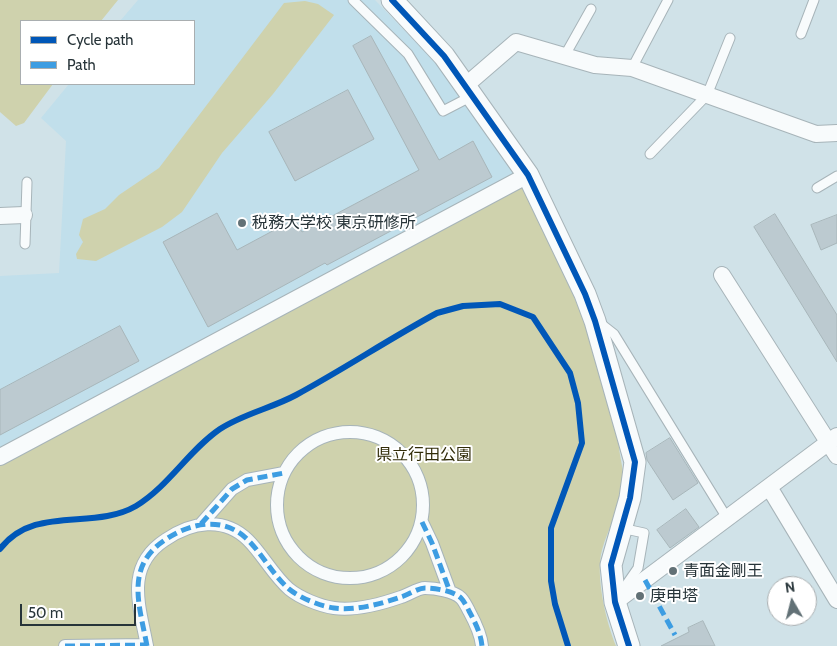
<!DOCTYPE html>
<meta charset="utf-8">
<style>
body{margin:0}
#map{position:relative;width:837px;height:646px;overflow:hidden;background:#d0e2e8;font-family:Cabin,sans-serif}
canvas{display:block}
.legend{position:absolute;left:20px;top:20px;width:175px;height:65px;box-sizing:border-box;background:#fff;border:1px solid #a9aeb0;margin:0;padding:6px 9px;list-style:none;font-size:15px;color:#273439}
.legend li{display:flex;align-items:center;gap:10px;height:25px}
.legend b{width:25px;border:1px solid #a9aeb0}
.north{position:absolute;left:767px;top:576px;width:50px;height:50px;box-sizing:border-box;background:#fff;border:1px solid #a9aeb0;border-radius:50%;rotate:352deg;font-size:14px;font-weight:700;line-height:20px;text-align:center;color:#273439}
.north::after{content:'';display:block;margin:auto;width:18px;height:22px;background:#627176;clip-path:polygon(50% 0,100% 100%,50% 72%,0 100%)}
.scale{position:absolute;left:20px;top:604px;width:116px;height:22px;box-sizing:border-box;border:2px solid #273439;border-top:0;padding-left:6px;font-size:15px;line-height:18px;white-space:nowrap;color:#273439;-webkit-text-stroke:4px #fff;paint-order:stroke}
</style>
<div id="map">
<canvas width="837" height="646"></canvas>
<ul class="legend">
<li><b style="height:6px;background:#0057b8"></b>Cycle path</li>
<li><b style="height:6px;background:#3d9de2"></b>Path</li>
</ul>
<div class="north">N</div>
<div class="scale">50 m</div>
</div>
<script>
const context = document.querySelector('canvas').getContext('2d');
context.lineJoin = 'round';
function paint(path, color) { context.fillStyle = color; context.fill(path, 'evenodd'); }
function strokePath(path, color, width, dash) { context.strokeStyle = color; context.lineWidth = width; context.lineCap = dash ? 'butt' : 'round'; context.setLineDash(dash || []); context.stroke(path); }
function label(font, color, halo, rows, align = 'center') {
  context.font = font + ' Cabin,"Noto Sans JP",sans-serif'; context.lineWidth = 4; context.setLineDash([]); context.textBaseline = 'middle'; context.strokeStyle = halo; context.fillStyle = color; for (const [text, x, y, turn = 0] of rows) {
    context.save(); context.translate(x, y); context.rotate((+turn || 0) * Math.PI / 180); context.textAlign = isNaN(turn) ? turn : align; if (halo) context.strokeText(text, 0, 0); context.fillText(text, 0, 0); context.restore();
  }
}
paint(new Path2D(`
 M138 0H375L438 65 469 106 514 174 0 450V276L59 273 66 141 41 118 69 84H194V21H120Z`), '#c1dfeb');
paint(new Path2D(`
 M0 0H118L101 21H21V84H53L24 123 16 126 0 112Z
 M305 1 318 4 334 15 273 94 222 153 182 212 162 227 96 261 77 259 76 254 83 242 79 235 83 219 105 209 119 195 159 168 284 3Z
 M523 185C562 270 606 354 619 447 620 459 625 474 623 485 621 507 608 528 602 550 595 575 606 622 616 646H0V465Z`), '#cfd2ad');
const building = new Path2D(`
 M371 36 439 160 473 141 492 177 327 265 325 263 208 327 163 242 217 213 237 250 295 219 302 232 419 170 353 46Z
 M348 90 374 139 295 181 269 132Z
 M775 214 837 315V362L754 227Z
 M837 215V243L821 250 811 225Z
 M120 326 139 361 0 435V390Z
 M670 438 698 483 673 500 647 460 646 453Z
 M686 509 699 527 670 548 657 530Z
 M703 621 715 646H661L689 632 688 628Z`);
paint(building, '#bccad0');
strokePath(building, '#a8b6ba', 1);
const service = new Path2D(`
 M353 0 408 54 443 111 472 96
 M801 34 814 0
 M564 57 591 9
 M632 68 668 0
 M650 154 707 95 730 38
 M817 188 837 176
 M25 244 27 182
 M600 323 614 334 727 518
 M621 528 644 533 638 568 622 591`);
const pedestrian = new Path2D(`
 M277 505a73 73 0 1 1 146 0a73 73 0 1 1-146 0Z
 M422 522 432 543 450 592
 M201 524 232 489 247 480 284 473
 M65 646 147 645
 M147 646C140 607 124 567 165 540 191 522 224 516 248 540 263 555 273 575 289 589 300 598 320 606 334 608 355 611 381 604 401 597 408 595 418 588 425 588 435 588 454 591 461 598 464 601 467 607 469 611 475 622 481 634 482 646`);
const minor = new Path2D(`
 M465 86 516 42 595 65 632 68 816 134 837 133
 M0 216 24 215
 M722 275 837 456
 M0 457 528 175
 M769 487 837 600
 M615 602 837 436`);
const tertiary = new Path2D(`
 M392 0 444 56 528 175 585 294 595 321 635 462 630 498 611 565 615 602 629 646`);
strokePath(service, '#a7b4b9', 11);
strokePath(pedestrian, '#a7b4b9', 14);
strokePath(minor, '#a7b4b9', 18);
strokePath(tertiary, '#a7b4b9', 23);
strokePath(service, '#f8fbfc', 9);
strokePath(pedestrian, '#f8fbfc', 12);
strokePath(minor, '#f8fbfc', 16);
strokePath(tertiary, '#f8fbfc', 21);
strokePath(new Path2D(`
 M422 522 432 543 450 592
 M201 524 232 489 247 480 284 473
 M645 580 675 635
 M65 646 147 645
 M147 646C140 607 124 567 165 540 191 522 224 516 248 540 263 555 273 575 289 589 300 598 320 606 334 608 355 611 381 604 401 597 408 595 418 588 425 588 435 588 454 591 461 598 464 601 467 607 469 611 475 622 481 634 482 646`), '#3d9de2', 5, [10, 5]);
strokePath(new Path2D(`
 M392 0 444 56 528 175 585 294 595 321 635 462 630 498 611 565 615 602 629 646
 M0 549C35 504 93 531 136 506 169 486 189 450 220 429 243 414 272 408 296 395 344 369 389 339 437 313L463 306 500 304 533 317 570 373 578 403 582 443 551 528V581L555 604 568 646`), '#0057b8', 6);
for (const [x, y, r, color] of [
 [242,223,5,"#627176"],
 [673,571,5,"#627176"],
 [640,596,5,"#627176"]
]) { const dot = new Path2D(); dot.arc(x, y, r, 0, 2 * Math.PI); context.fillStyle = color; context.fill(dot); strokePath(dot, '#fff', 2); }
label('16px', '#273439', '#fff', [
 ["税務大学校 東京研修所",252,223],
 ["青面金剛王",683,571],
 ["庚申塔",650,596]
], 'left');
label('16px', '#312c08', '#fff', [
 ["県立行田公園",424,455]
]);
</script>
